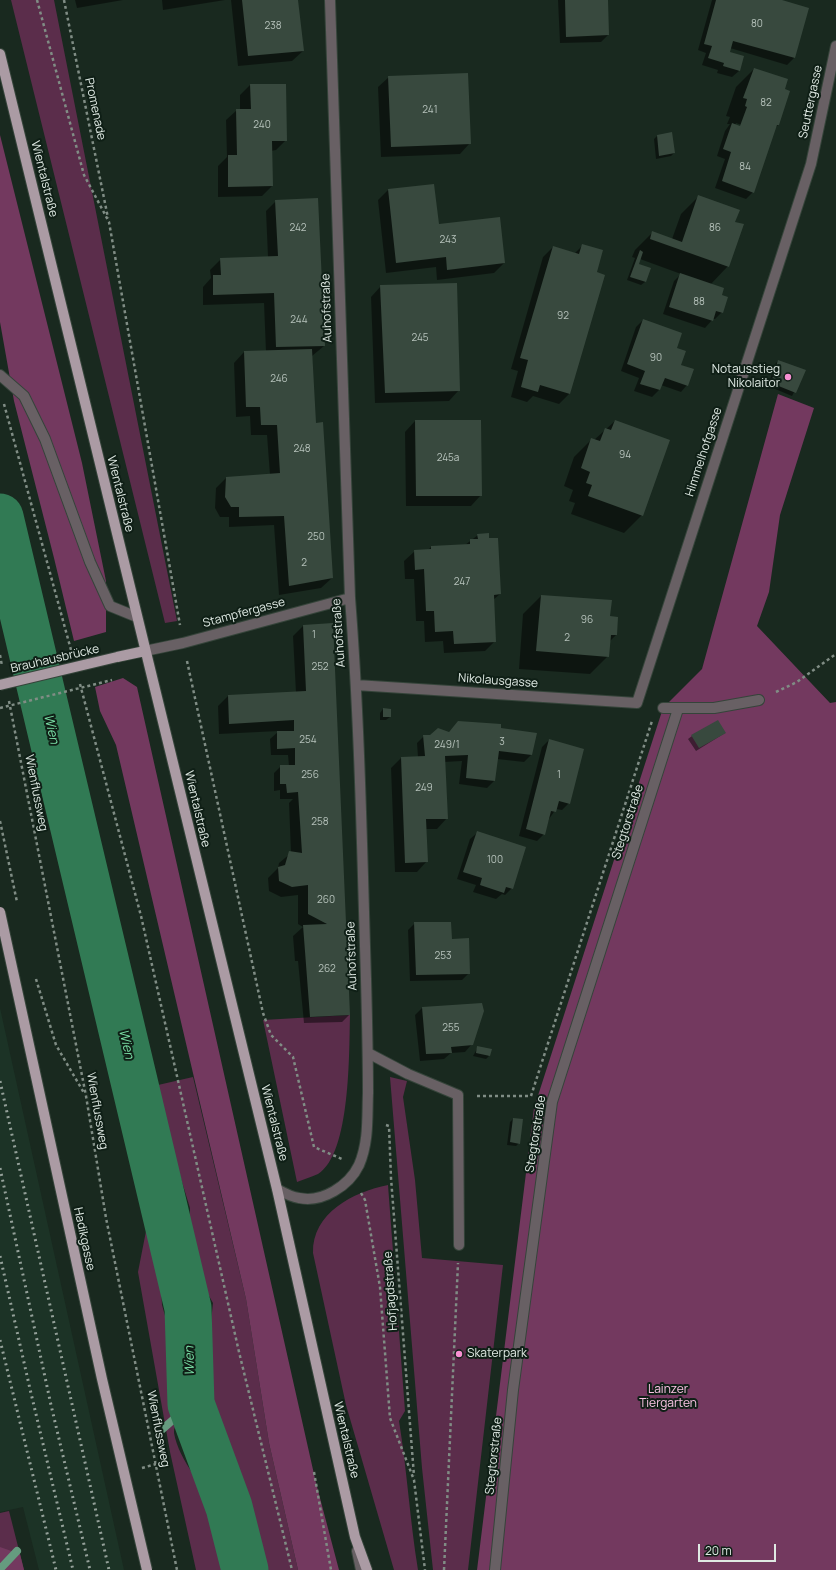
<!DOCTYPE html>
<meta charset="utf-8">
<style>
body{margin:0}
#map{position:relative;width:836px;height:1570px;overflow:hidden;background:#19291f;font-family:Manrope,sans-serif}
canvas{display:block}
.scale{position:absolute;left:698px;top:1544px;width:78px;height:18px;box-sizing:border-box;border:2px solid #dfe9e3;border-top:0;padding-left:5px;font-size:12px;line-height:14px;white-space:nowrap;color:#dfe9e3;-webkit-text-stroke:3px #0f1f16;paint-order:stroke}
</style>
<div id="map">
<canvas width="836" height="1570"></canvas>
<div class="scale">20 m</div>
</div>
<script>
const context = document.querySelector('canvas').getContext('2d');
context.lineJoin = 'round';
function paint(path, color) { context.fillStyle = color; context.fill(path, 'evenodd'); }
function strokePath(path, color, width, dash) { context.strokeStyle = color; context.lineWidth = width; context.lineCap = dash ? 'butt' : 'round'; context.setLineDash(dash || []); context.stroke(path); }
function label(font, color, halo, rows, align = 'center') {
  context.font = font + ' Manrope,sans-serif'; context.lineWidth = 4; context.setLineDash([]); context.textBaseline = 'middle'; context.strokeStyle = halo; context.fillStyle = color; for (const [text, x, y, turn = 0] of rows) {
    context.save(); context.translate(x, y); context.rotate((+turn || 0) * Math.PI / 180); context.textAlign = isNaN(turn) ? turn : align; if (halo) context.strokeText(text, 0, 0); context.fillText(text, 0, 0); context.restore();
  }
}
paint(new Path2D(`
 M0 1008 124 1570H39L23 1507 0 1512Z`), '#1c3326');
paint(new Path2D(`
 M11 0H54L177 621 165 623Z
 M350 1015C349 1051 351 1154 318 1174 312 1177 304 1179 297 1182L263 1020Z
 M193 1077 246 1299 269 1443 298 1570H263L246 1516 212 1428 204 1387 213 1303 198 1276 189 1243 190 1208 178 1169 158 1085Z
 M390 1077 407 1081 403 1097 415 1180 422 1258 503 1265 468 1570H433L422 1468Z
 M388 1185 405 1411 399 1421C407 1470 410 1521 418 1570H394L346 1405 313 1253C312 1213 353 1192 388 1185Z
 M147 1226 159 1248 162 1305 167 1323 177 1334 171 1368 186 1412C183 1420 173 1424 174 1433 179 1462 205 1485 214 1513 221 1531 223 1551 228 1570H196L170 1452 138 1272Z
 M9 1511 24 1570H0V1513Z`), '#5b2d4b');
paint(new Path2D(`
 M0 135 82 463 106 581V632L74 641 54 558 14 401 0 322Z
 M778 394 814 408 780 515 769 592 757 626 830 703 836 702V1570H477L534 1108 663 708 702 669Z
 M123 678 137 687 316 1483 339 1570H298L269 1443 246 1299 116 745 100 711 95 687Z
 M0 1547 20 1554 24 1570H0Z`), '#73395f');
paint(new Path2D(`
 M75 0H123L77 8Z
 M162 0H225L163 10Z
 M231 0H297L303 51 292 61 238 66Z
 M558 0H607L608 35 601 42 560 43Z
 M712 0H778L808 9 794 58 787 65 730 48 729 52 739 71 732 77 717 73 718 70 702 65 706 53 698 50Z
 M754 69 784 90 778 125 775 128 753 192 746 199 715 188 725 159 717 156 725 131 730 124H727L730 117 726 116 736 87ZM736 123 765 133 735 125Z
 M389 77 470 143 460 154 381 157 378 87Z
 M250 85 286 140 276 150 271 151 272 186 262 196 218 197V166L227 157 226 120 237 110H240V95Z
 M657 136 674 153 671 156 656 159 654 139Z
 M388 190 438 225 504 263 494 273 437 280 436 267 386 273 378 200Z
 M699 196 734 222 728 266 711 284 721 295 722 312 715 319H713L705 328 663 314 674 281 681 274 640 259 638 264 649 268 645 282 641 285 627 280 635 258 632 257 635 250 652 233 672 239 681 214Z
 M276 201 324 346 312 356 315 424 332 578 321 588 279 595 274 525 229 527V517H220L215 508 216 488 226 478 270 475 267 435H251L250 416 236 417 234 363 244 352H266L264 303 203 305V287L211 278 210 270 221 259 268 257 266 211Z
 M582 246 596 273 570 393 559 404 533 396 527 402 511 397 518 371 511 369 543 257 553 247 575 253Z
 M381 286 459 390 449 401 375 403 371 297Z
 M643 320 676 348 687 385 681 392 661 385 659 390 652 397 634 391 639 378 621 371 636 327Z
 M778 361 805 371 792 396 768 386 775 364Z
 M415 421 481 495 471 506H406L405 432Z
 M615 421 642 515 624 533 571 514 575 503 569 501 573 490 564 486 574 457 592 439 594 440Z
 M478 535 500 594 493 600 495 641 485 651 444 653 443 641 425 642 424 621H416L414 579H405L404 561 415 551 428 550 431 547 465 545Z
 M541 596 609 617 616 635 609 642 608 656 590 674 519 669 523 614Z
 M332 624 349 1015 342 1022 304 1023 298 961H295L293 936 303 927 298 924V895L281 897 269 891 268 878 278 868 279 863 291 853 289 803 293 799H280V790L274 791V773L281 766H289L288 755H271L270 739 279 731 219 734 218 706 228 696 296 693 293 636 303 626Z
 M383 709 390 717 386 720H380V713Z
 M458 722 500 725V729L531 755 524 762 497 759 494 781 487 788 459 784 462 761 444 762 447 818 437 829H426L427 861 417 872H395L391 768 401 758 418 757 417 743 424 736 448 733Z
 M725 733 696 751 688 739 692 736Z
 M549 740 569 803 562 810 556 809 549 819 544 834 537 841 519 836 542 747Z
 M477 833 512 888 505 895 502 894 496 899 473 892 476 885 457 879 470 839Z
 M415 923 451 940 469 973 462 980 410 981 408 930Z
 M422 1008 472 1044 465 1052 451 1053 444 1059 420 1061 415 1015Z
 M478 1047 489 1056 486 1059 473 1056Z
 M513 1119 519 1143 516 1146 507 1145 510 1122Z`), '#0007');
strokePath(new Path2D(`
 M158 1433 191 1404
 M0 1569 17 1551`), '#659b7f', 8);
strokePath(new Path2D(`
 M0 517 188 1308 191 1404 229 1507 245 1570`), '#317a54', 47);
paint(new Path2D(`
 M242 0H298L304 51 248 56Z
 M565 0H608L609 35 566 37Z
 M716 0H782L809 8 795 58 733 41 730 52 744 56 740 71 723 66 724 63 708 58 712 46 704 44Z
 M754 68 788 79 785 89 790 91 779 125H777L754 193 722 181 731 152 723 149 732 123 740 126 747 107 745 106 747 99 743 98Z
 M468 73 471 144 391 147 388 76Z
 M250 84H286L287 141H272L273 186 228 187V155H237L236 109H251Z
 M672 132 675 153 659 156 657 135Z
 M434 184 439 224 500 217 505 263 447 270 446 257 396 263 388 189Z
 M698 195 740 210 735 222 744 224 729 267 650 239 652 231 682 242Z
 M318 198 325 346 276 347 274 293 213 295V275H221L220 258 278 256 275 200Z
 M582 244 603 250 597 272 605 275 570 394 540 385 538 392 521 387 528 360 520 358 553 246 579 254Z
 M640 250 643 252 639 264 651 268 646 282 630 277Z
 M680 273 724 288 722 295 728 297 723 313 716 311 713 321 669 307Z
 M457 283 460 391 385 393 380 285Z
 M643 319 682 333 677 348 686 351 681 365 694 369 688 386 665 378 660 390 640 384 645 371 627 364Z
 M312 349 316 423 323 422 333 578 289 586 284 516 239 517V507H231L225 497 226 477 280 473 277 425H261L260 407H246L244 351Z
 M778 360 806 370 796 393 771 383Z
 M415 420H481L482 496H416Z
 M615 420 670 440 643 516 588 496 592 485 586 483 590 472 581 468 591 438 600 441 605 428 611 430Z
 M489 533V538H498L501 594 494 595 496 642 454 644 453 631 435 632 434 611H426L424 569 415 570 414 550 431 549V546L470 544V539H478L477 534Z
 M541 595 612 600 610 616 618 617 617 635H611L609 657 536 651Z
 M333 623 350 1015 310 1017 303 925 327 924 308 914V885L292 887 279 881 278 867 285 865 289 851 302 853 298 792 287 793 286 784H280V765H295V748L277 749V731H294V720L229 724 228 695 306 691 303 625Z
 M383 708 391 709V717H383Z
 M718 720 726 733 699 748 691 735Z
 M458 721 501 724V728L537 733 532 755 499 751 495 781 466 778 468 755 445 756 448 819H426L428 862 405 863 401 757 425 756 423 735H430L438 728 449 732Z
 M549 739 584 749 570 804 559 801 556 812 551 811 545 835 526 829Z
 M477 831 526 847 513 889 506 887 504 893 480 885 482 878 463 872Z
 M414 922H451L452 939 469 938 470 974 416 975Z
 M482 1003 484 1011 473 1045 451 1047 452 1053 426 1054 422 1007Z
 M477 1046 492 1049 490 1056 476 1053Z
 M513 1118 523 1119 520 1144 510 1142Z`), '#38493e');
const minor = new Path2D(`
 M0 375 24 396 45 439 90 562 110 606 137 617
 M145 651 183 643 350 598
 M356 685 637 703 811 164 836 46
 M663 708H714L759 700
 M368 1053 408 1074 458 1095 459 1245
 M277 1189C284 1193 291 1197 299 1198 322 1203 349 1186 359 1165 369 1142 367 1117 368 1093 368 1055 367 1017 366 979 362 852 360 725 350 598L330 0
 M357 1551 361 1570
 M495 1570 513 1390 552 1102 678 709`);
const major = new Path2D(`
 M0 54 277 1189 355 1537 367 1570
 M117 657 145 651`);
strokePath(minor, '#35443a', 12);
strokePath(major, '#35443a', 12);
strokePath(new Path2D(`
 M37 0 84 175 109 222 180 625
 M64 0 108 218
 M4 404 71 650
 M0 655 2 666
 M187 661 263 1013 271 1035 293 1057 314 1147 342 1159
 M80 684 141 916 239 1352 292 1570
 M776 692 797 682 836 654
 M9 701 86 1096 106 1218 177 1570
 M0 821 17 902
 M36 979 56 1045 84 1093
 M477 1096H531L652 721
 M386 1125 389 1126 391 1178 414 1476
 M361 1193 365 1200 380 1287 390 1418 414 1480 425 1570
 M142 1468 156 1464
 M314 1472 331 1570
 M444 1570 458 1263`), '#808d85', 2.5, [3, 3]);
strokePath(minor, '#686064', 10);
strokePath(major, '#ab9ba4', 10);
strokePath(new Path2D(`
 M0 1081 109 1570
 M0 1168 51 1405 90 1570
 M0 1256 30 1389 73 1570
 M0 1340 56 1570`), '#95a19a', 3, [2, 4]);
const majorBridge = new Path2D(`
 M0 685 117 657
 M0 912 102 1379 147 1570`);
strokePath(majorBridge, '#35443a', 12, []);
strokePath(new Path2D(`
 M0 708 112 680`), '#808d85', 2.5, [3, 3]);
strokePath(majorBridge, '#ab9ba4', 10);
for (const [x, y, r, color] of [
 [788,377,4,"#f690d1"],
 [459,1354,4,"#f690d1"]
]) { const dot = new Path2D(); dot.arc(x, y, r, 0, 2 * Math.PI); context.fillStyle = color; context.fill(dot); strokePath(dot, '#0f1f16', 1.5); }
label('10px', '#b5c1ba', null, [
 ["80",757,24],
 ["238",273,26],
 ["82",766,103],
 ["241",430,110],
 ["240",262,125],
 ["84",745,167],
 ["242",298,228],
 ["86",715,228],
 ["243",448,240],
 ["88",699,302],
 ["92",563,316],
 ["244",299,320],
 ["245",420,338],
 ["90",656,358],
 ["246",279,379],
 ["248",302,449],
 ["94",625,455],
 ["245a",448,458],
 ["250",316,537],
 ["2",304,563],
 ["247",462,582],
 ["96",587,620],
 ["1",314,635],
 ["2",567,638],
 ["252",320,667],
 ["254",308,740],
 ["3",502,742],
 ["249/1",447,745],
 ["256",310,775],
 ["1",559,775],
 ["249",424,788],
 ["258",320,822],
 ["100",495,860],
 ["260",326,900],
 ["253",443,956],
 ["262",327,969],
 ["255",451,1028]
]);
label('12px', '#dfe9e3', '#0f1f16', [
 ["Seuttergasse",811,102,-78],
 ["Promenade",95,109,78],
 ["Wientalstraße",44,179,76],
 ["Auhofstraße",327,308,-92],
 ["Himmelhofgasse",704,452,-72],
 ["Wientalstraße",120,494,76],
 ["Stampfergasse",244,613,-15],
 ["Auhofstraße",339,633,-94],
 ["Brauhausbrücke",55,659,-13],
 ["Nikolausgasse",498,681,4],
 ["Wienflussweg",36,793,79],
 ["Wientalstraße",197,809,77],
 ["Stegtorstraße",628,822,-72],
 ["Auhofstraße",352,956,-92],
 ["Wienflussweg",97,1111,80],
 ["Wientalstraße",274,1123,76],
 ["Stegtorstraße",536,1134,-81],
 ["Hadikgasse",84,1239,78],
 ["Hofjagdstraße",391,1291,-94],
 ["Wienflussweg",158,1429,79],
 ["Wientalstraße",346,1440,77],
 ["Stegtorstraße",494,1456,-84]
]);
label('12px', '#dfe9e3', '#0f1f16', [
 ["Notausstieg",780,370],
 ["Nikolaitor",780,384],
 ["Skaterpark",467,1354,"left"]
], 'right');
label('12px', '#fbc4e5', '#0f1f16', [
 ["Lainzer",668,1390],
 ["Tiergarten",668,1404]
]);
label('italic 13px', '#7adfa6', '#0f1f16', [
 ["Wien",51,729,77],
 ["Wien",126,1044,77],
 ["Wien",190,1361,-91]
]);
</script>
